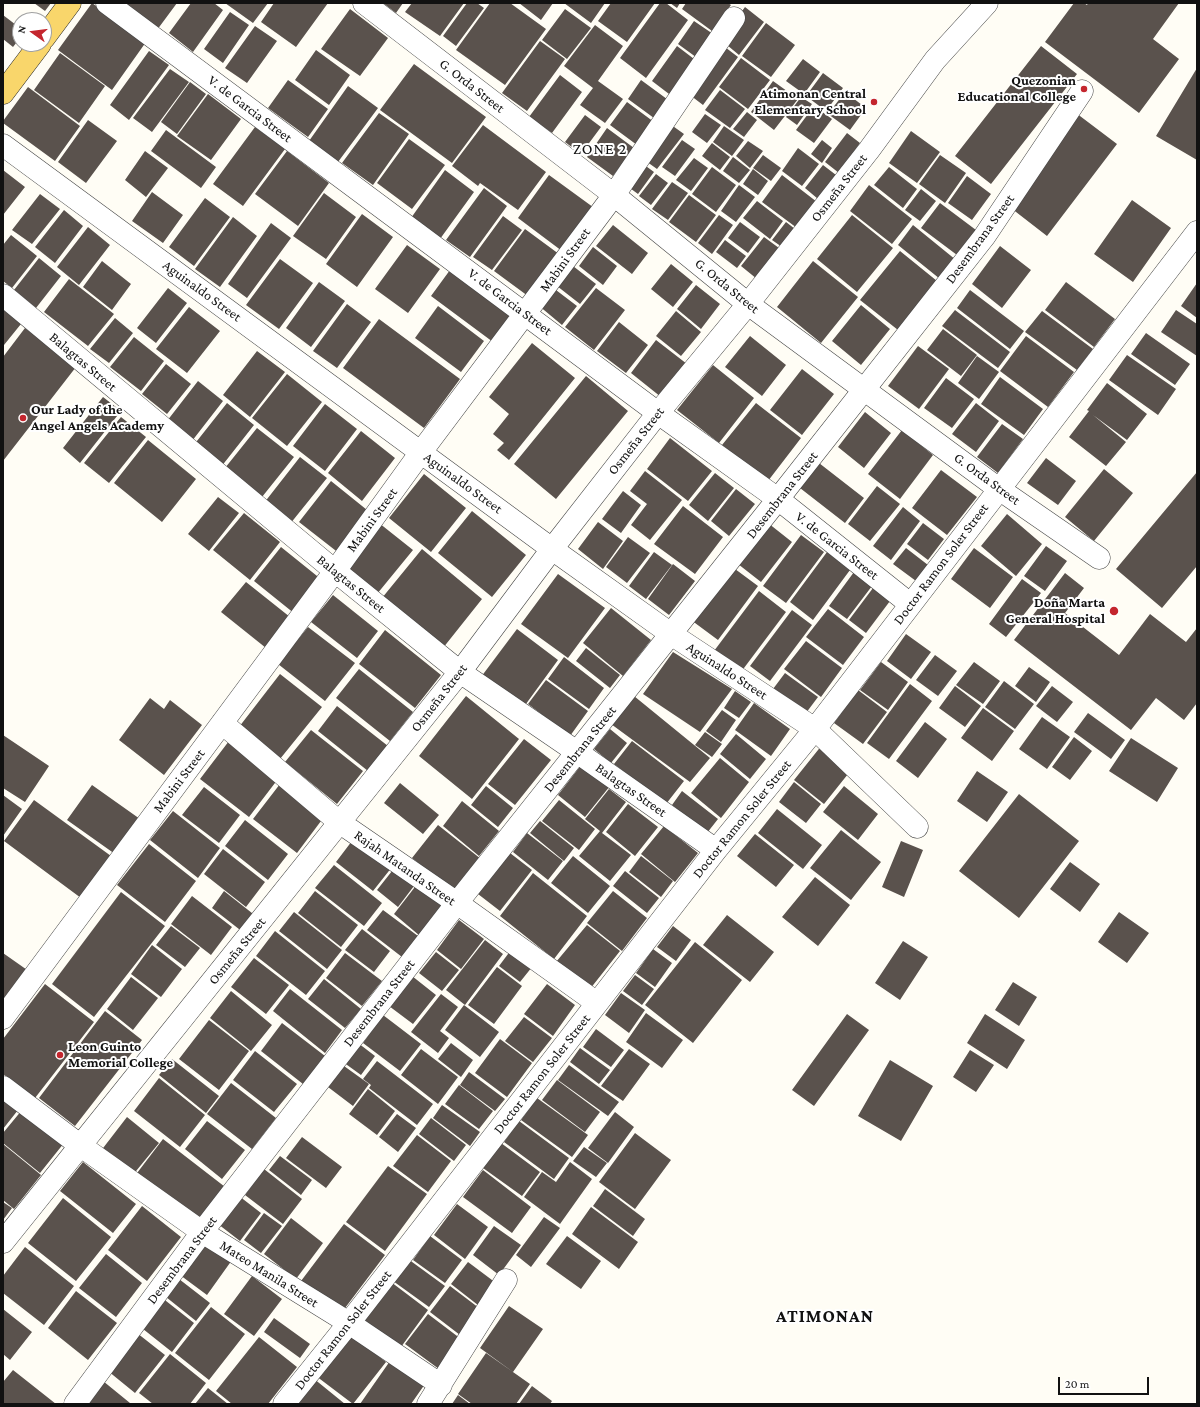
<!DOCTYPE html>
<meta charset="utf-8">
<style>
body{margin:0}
#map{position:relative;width:1200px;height:1407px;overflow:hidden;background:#fffdf5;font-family:"Crimson Pro",serif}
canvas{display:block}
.frame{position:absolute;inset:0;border:4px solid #111;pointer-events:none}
.north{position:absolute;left:12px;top:12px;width:40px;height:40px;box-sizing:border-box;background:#fff;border:1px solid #a0a0a0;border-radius:50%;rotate:284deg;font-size:11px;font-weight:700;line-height:16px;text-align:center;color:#111}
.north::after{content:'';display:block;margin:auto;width:14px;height:18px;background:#c4262e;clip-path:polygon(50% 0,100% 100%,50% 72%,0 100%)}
.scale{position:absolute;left:1058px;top:1377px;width:91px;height:18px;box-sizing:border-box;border:2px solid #111;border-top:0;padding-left:5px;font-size:12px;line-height:14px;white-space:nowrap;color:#111;-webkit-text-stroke:3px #fff;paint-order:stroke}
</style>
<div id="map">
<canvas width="1200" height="1407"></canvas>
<div class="frame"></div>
<div class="north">N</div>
<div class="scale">20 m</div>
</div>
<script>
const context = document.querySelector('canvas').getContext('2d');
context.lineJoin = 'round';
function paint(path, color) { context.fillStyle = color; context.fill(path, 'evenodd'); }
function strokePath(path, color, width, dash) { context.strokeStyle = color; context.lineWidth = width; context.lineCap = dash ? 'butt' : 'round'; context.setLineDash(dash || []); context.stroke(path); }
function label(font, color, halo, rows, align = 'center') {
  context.font = font + ' "Crimson Pro",serif'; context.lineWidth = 4; context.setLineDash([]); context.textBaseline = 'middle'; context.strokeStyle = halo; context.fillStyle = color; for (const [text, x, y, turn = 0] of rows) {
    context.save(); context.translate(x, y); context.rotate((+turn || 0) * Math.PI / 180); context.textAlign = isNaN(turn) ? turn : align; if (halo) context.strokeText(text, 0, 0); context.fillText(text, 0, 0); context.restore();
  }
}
paint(new Path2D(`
 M34 3H51L45 11Z
 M92 3 146 42 112 90 58 50Z
 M121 3H177L157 30Z
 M191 3H214L223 10 193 52 169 33Z
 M225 3H268L253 23Z
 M274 3H328L296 47 261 22Z
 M383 3H403L396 13Z
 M412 3H464L440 36 405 12Z
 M467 3H477L484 8 456 46 443 36Z
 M490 3H510L546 29 505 85 456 50Z
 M519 3H553L541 20Z
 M564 3H605L591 23Z
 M611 3H655L627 42 598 21Z
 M660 3H666L688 20 646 78 620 58Z
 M670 3H680L677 8Z
 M686 3H728L731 5 712 31 682 9Z
 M1074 3H1084L1087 5 1088 3H1179L1153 39 1179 59 1139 113 1045 42Z
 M745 7 764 22 739 55 721 40Z
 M350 9 388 38 360 76 321 49Z
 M565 9 591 28 567 59 542 40Z
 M230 12 249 25 223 63 204 49Z
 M3 15 20 28V38L13 47 3 39Z
 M694 21 716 36 700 60 678 44Z
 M766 23 795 45 771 77 742 56Z
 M595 25 623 46 598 81 623 99 605 123 580 105 593 88 564 66Z
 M255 26 277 41 247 83 225 68Z
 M540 41 565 59 527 111 502 93Z
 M721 44 738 57 703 105 686 92Z
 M677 46 698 62 673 97 652 81Z
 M1041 46 1077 74 991 184 955 156Z
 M316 50 350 75 329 105 295 80Z
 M149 51 169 65 129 120 110 105Z
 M60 53 105 86 79 123 34 90Z
 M741 58 770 80 748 109 719 87Z
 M803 59 820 72 804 94 786 81Z
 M414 64 486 117 452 163 380 110Z
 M1197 68V160L1156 136Z
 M170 69 189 82 152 132 133 118Z
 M823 73 843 88 826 111 806 96Z
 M560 75 582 92 552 133 529 117Z
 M288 80 328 109 308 137 268 108Z
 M641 80 671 102 658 121 628 99Z
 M773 81 798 99 774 130 751 112Z
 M190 82 206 94 177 134 161 122Z
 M348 86 378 108 338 162 309 141Z
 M28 87 80 126 55 161 3 123V121Z
 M720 90 745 109 730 128 705 110Z
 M845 92 866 108 850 130 828 114Z
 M208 94 241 119 211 160 177 136Z
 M801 97 812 104 797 125 786 117Z
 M627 102 654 122 637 145 610 125Z
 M814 106 832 119 814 143 796 130Z
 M747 112 757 120 744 137 733 129Z
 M379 113 409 134 373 185 342 163Z
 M1076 113 1117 144 1047 236 1007 205Z
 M705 114 721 125 707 143 692 132Z
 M585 115 601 127 581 154 565 142Z
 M88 120 117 141 86 183 58 162Z
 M670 124 684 134 657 169 643 159Z
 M483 125 546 172 518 210 480 183 478 186 452 166Z
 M724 126 744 140 732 156 713 142Z
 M255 127 285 149 243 206 213 184Z
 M607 128 634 148 613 176 587 157Z
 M166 130 216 167 201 188 151 151Z
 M911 131 940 152 917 183 889 163Z
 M847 133 860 143 839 173 825 162Z
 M409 139 445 165 412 209 377 183Z
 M682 140 695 149 675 176 662 167Z
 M822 140 832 148 822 163 811 154Z
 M748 141 763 151 750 168 736 156Z
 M712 143 730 157 720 170 702 156Z
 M798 148 819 164 802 186 782 171Z
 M145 151 168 168 146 197 125 180Z
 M287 151 329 183 298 226 255 194Z
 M763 155 781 168 771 181 753 168Z
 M940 155 966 173 945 203 919 184Z
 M733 157 750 170 739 183 723 171Z
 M694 158 708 168 691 191 676 180Z
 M639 161 654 172 638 194 623 183Z
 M823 165 836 175 818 199 805 188Z
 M712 167 736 185 716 212 692 194Z
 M889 167 917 189 903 208 874 185Z
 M753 169 768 181 758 195 743 184Z
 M3 170 25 187 3 215Z
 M445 170 474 192 440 239 411 218Z
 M656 174 668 183 651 205 639 196Z
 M549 175 597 210 566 254 518 218Z
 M782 175 817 202 797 228 762 202Z
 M967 176 991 194 972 220 948 203Z
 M672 182 688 193 668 220 652 209Z
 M739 185 755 197 736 222 721 211Z
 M869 185 912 219 892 244 850 211Z
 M484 188 507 206 470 257 446 240Z
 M921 189 936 201 920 221 905 210Z
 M152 192 183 215 163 243 132 221Z
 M324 193 356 217 326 259 293 236Z
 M40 194 60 209 32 244 12 230Z
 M689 195 716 215 696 242 669 222Z
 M205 198 230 217 194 266 169 247Z
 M1132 200 1171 228 1133 282 1094 254Z
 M757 201 783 221 770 239 743 218Z
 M940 203 980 233 961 258 921 228Z
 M64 210 83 226 55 263 35 247Z
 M362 214 393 237 357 287 326 264Z
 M719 215 733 225 712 254 698 243Z
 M852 215 893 248 857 292 817 259Z
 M503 216 522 230 492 270 473 257Z
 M233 217 257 236 220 287 195 269Z
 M740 222 760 237 748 253 728 238Z
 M786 222 795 229 782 247 772 240Z
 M271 223 291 238 247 298 228 284Z
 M613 225 648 253 632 274 596 246Z
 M913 225 956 260 940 279 898 245Z
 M88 227 110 245 79 285 57 267Z
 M525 229 563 257 532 299 494 271Z
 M11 235 37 256 12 288 3 281V245Z
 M764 237 779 248 757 279 741 266Z
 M725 240 746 256 737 268 716 252Z
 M407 245 440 269 408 313 375 289Z
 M1000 246 1031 270 1002 308 972 284Z
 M593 247 617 266 603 285 579 266Z
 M900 251 937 281 898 330 860 300Z
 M39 258 61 276 36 308 14 290Z
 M280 259 313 283 279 329 246 305Z
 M102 261 131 284 112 310 83 287Z
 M813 261 858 297 821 343 777 307Z
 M671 264 693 282 673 307 651 289Z
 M573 266 596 284 580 304 557 286Z
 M450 270 512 316 493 342 431 296Z
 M69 279 114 314 88 346 44 312Z
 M319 282 345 301 311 347 286 328Z
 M1066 282 1115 319 1094 347 1045 310Z
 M1197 283V318L1181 306Z
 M696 285 720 304 701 329 677 309Z
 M552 287 577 306 562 325 538 305Z
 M168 288 187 303 156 343 137 328Z
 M596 288 625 310 594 350 565 327Z
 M970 290 1024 331 1010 349 957 308Z
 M3 302 25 319 4 345 3 344Z
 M347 304 371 322 337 368 313 351Z
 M861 305 890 329 861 365 832 341Z
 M438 306 484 341 461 372 415 338Z
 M189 307 220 331 187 373 156 349Z
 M955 310 1010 352 998 368 942 326Z
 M1176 310 1197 324V356L1161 332Z
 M676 311 701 332 681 356 656 336Z
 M1042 311 1093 349 1077 370 1025 332Z
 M115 318 133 333 109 363 90 349Z
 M379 319 460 379 424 428 343 368Z
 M619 322 648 345 626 373 597 351Z
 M25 328 76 367 3 461V357Z
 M943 329 977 355 961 376 927 350Z
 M1146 333 1190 364 1175 385 1131 354Z
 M750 336 786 365 762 396 725 367Z
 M1026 336 1074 372 1048 407 1000 371Z
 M134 337 164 361 141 391 110 367Z
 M656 340 687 364 661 397 631 373Z
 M532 343 575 378 509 460 497 450 504 443 493 434 509 414 489 397Z
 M918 346 949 369 919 409 888 386Z
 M257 351 285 372 250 417 223 395Z
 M1127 355 1176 389 1158 415 1109 380Z
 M977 356 999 372 979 399 958 383Z
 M166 364 191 384 167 414 142 394Z
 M713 365 754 398 719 443 677 410Z
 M802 369 834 394 802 435 770 410Z
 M287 374 322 402 287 446 252 418Z
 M586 376 628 411 556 499 514 464Z
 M1000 377 1043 409 1024 435 981 404Z
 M946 378 974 399 952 428 924 408Z
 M198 381 223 401 192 441 167 421Z
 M1107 383 1147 414 1127 440 1093 415 1126 442 1106 466 1069 437 1089 411 1087 410Z
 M103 397 121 411 80 463 63 448Z
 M227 403 254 425 221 467 193 446Z
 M756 403 801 438 768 481 722 445Z
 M976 403 999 421 976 452 952 434Z
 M325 404 357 429 325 471 293 446Z
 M865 412 891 433 864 468 838 447Z
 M121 417 146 437 109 483 84 463Z
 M1002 424 1023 439 998 473 977 457Z
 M257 428 294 457 262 497 225 468Z
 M902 430 933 455 900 499 868 474Z
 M361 431 395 458 362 501 328 473Z
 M670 438 712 471 688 501 647 469Z
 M148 440 196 479 162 522 114 483Z
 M300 457 327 478 290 524 264 503Z
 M1046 458 1076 481 1058 505 1027 483Z
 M819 463 864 498 845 523 800 488Z
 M1104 469 1133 493 1094 541 1065 517Z
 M941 470 977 497 947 535 912 508Z
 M645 471 682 500 650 540 631 525 647 504 630 491Z
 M1197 472V566L1162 608 1116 569Z
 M715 473 734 488 708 521 689 505Z
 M424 474 466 508 431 552 389 518Z
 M331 481 372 514 340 554 299 522Z
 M877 486 900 504 870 541 848 524Z
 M736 489 755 504 729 536 711 521Z
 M623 491 641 505 621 533 602 519Z
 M218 497 239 513 209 551 188 534Z
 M683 506 723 537 695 574 654 544Z
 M903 507 920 521 891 560 873 546Z
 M472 511 526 555 492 597 438 553Z
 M244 513 280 542 250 580 213 550Z
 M1007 514 1042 544 1016 576 981 546Z
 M598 522 623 541 603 569 578 549Z
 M379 523 413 550 377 594 344 567Z
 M768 523 792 542 761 582 738 564Z
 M923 523 944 539 928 560 907 544Z
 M801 535 824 552 786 603 763 586Z
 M628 537 650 553 627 583 606 567Z
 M1046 546 1067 561 1045 591 1024 576Z
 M281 547 322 580 295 614 254 581Z
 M906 548 928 565 916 581 893 564Z
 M974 548 1013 577 990 608 951 579Z
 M422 549 482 599 443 648 382 598Z
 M654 552 672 565 646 599 629 586Z
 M827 552 850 570 813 620 790 602Z
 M673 564 695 581 669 615 648 599Z
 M731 566 758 586 718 640 691 620Z
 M854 572 872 586 847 619 829 606Z
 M1065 573 1084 588 1065 613 1119 655 1150 614 1186 642 1197 628V703L1184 720 1156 698 1131 730 1014 640Z
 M558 574 605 608 568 658 521 624Z
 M1022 579 1041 593 1006 637 989 624Z
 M246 582 290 617 266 648 221 612Z
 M873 588 890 601 866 633 849 620Z
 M759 591 786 612 741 672 714 651Z
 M333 595 378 631 357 658 311 622Z
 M611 608 651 640 623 676 583 643Z
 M828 609 864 637 843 665 806 637Z
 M792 610 812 625 770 681 750 666Z
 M308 627 355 663 325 701 278 664Z
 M517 629 558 660 523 708 481 677Z
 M385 630 441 675 415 708 359 664Z
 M906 634 931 652 911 679 887 661Z
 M806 641 842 668 821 697 784 669Z
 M586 648 620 675 610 688 576 661Z
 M673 652 732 689 700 732 643 694Z
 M935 655 957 671 938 696 916 680Z
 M564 657 604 688 589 709 548 679Z
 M881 662 908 682 888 710 860 690Z
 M974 662 1000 681 983 704 956 685Z
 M1029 667 1050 682 1036 702 1015 686Z
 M359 669 413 712 390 741 336 698Z
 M785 673 818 697 803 717 770 693Z
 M280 674 322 707 280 759 239 727Z
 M546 680 588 711 570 736 528 704Z
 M1004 681 1034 704 1015 729 985 707Z
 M910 684 932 701 889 759 867 743Z
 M955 686 981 706 965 727 939 708Z
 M1052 686 1073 702 1057 722 1036 706Z
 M858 690 887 712 863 744 834 723Z
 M735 691 751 702 739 718 724 708Z
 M466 696 519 739 472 799 419 756Z
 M634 696 710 758 690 782 611 724Z
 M150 698 164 709 170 700 202 725 164 775 119 740Z
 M754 703 790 729 771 756 735 730Z
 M337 706 388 746 368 771 318 731Z
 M983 708 1014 731 992 761 961 738Z
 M722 710 736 720 721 742 706 731Z
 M1088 713 1125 740 1111 759 1074 732Z
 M1042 717 1070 737 1047 769 1019 749Z
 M925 722 947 739 918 778 896 761Z
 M610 729 627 743 611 763 594 749Z
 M311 730 363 771 337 804 285 762Z
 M705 732 722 744 712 757 695 745Z
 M736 734 766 759 750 779 720 754Z
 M3 735 49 766 25 802 3 788Z
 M1074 737 1092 751 1070 780 1052 767Z
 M1131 738 1178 768 1157 802 1109 771Z
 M524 739 551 760 515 805 488 784Z
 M229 741 278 779 249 817 200 779Z
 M632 741 684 781 666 804 614 764Z
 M822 745 852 769 824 804 794 780Z
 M720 758 749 782 721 818 691 793Z
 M582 764 610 786 585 817 558 795Z
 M977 771 1008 792 987 822 957 801Z
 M794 782 821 804 806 823 779 802Z
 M400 783 439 815 423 834 384 803Z
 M280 784 324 817 297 853 253 819Z
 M92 785 140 819 115 854 67 820Z
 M486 786 513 808 498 827 471 805Z
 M844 786 878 814 858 840 823 812Z
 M204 787 240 815 219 843 182 815Z
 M609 789 626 802 602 833 631 855 610 881 579 856 600 831 585 819Z
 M682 791 718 819 707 833 672 805Z
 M1019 794 1079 841 1019 918 959 871Z
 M3 795 22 809 3 836Z
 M34 800 111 856 81 898 4 841Z
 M559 800 595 829 579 850 542 821Z
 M462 801 499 831 479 856 443 826Z
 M628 804 658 827 635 856 606 832Z
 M777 809 822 845 803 869 758 833Z
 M173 811 220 848 198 878 150 840Z
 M245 820 288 854 268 880 225 846Z
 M540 821 574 848 564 861 530 833Z
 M438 825 481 859 455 892 412 858Z
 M664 826 698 853 675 882 641 854Z
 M841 830 881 862 851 900 810 868Z
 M527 833 563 861 548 880 513 852Z
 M755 834 794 865 776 887 737 856Z
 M355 837 392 867 373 891 336 862Z
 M901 841 923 850 904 897 882 887Z
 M149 844 196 881 165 922 117 885Z
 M223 849 265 882 246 907 204 874Z
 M510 853 532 870 500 911 478 894Z
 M573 856 610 886 588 913 551 883Z
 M641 856 673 881 661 897 629 872Z
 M1070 862 1100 884 1080 912 1050 889Z
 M334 865 382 903 364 926 315 888Z
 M396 866 417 882 398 907 377 890Z
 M625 871 659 898 647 913 613 886Z
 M533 873 587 916 554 959 500 916Z
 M815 877 850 905 818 946 782 917Z
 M418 883 445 904 420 936 394 914Z
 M224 891 257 917 244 933 212 908Z
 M315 891 358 925 341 947 298 913Z
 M613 891 647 918 622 951 587 923Z
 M121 892 165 926 94 1017 52 984Z
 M192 896 232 927 211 955 171 924Z
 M383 910 418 936 402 957 367 930Z
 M294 912 342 950 327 969 279 931Z
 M1119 912 1149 933 1127 963 1098 942Z
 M727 915 774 952 750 982 703 945Z
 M459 920 484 939 461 969 437 950Z
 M587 925 620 951 590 989 556 962Z
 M171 926 200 948 185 967 156 945Z
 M673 926 691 940 676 961 657 947Z
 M362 929 390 951 374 972 345 950Z
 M275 931 325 971 306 995 256 956Z
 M485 940 503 954 465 1005 446 990Z
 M903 941 928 957 900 1000 875 983Z
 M695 942 742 980 693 1043 645 1005Z
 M152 945 182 969 161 997 131 974Z
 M653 949 672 963 655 987 636 973Z
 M511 950 532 967 520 982 499 966Z
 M436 952 459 970 442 991 419 973Z
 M3 953 30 972 3 1009Z
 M345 953 382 981 362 1006 326 978Z
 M254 958 289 985 266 1014 231 987Z
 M497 967 522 986 494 1024 468 1005Z
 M635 975 654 989 642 1005 623 991Z
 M412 976 436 995 413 1024 389 1006Z
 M131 977 158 998 133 1030 107 1009Z
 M324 979 361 1009 345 1028 308 999Z
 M1013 982 1037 997 1019 1026 995 1010Z
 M45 984 94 1022 35 1098 3 1074V1039Z
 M547 984 575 1005 553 1036 524 1014Z
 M290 989 342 1030 325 1053 273 1011Z
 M231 991 272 1025 251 1051 210 1018Z
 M621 993 645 1010 629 1033 605 1015Z
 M441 994 458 1007 440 1031 449 1038 438 1053 411 1032Z
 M464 1005 499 1032 480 1057 445 1030Z
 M105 1011 142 1040 75 1126 39 1098Z
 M646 1013 683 1040 662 1068 626 1042Z
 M847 1014 869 1030 814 1106 792 1090Z
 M985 1014 1025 1040 1007 1069 967 1043Z
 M383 1015 421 1044 400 1071 363 1043Z
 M524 1017 552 1038 533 1062 505 1041Z
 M209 1020 249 1051 219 1090 179 1059Z
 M282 1023 325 1056 303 1084 261 1051Z
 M596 1029 624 1050 611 1067 583 1047Z
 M500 1039 532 1063 507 1097 475 1073Z
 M358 1043 375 1056 361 1075 343 1062Z
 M451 1043 473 1060 461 1077 438 1059Z
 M580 1048 610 1070 599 1084 570 1062Z
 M421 1049 458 1077 438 1104 401 1075Z
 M629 1049 650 1064 623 1101 601 1086Z
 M970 1050 994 1065 976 1092 953 1077Z
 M255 1051 297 1084 274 1112 233 1080Z
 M172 1059 219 1096 206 1113 159 1075Z
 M890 1060 933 1086 901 1141 858 1116Z
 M377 1061 433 1104 417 1125 369 1088 371 1085 363 1079Z
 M569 1065 619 1102 608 1116 558 1080Z
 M344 1066 369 1084 353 1106 328 1087Z
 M469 1072 505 1099 495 1111 460 1085Z
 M159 1078 205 1115 180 1147 134 1111Z
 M557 1080 600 1112 585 1132 542 1100Z
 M231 1083 276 1118 252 1149 207 1114Z
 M459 1085 493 1111 479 1129 445 1104Z
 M368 1089 395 1111 377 1135 349 1114Z
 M3 1097 18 1110 3 1129Z
 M537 1098 588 1135 572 1157 521 1120Z
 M442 1105 480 1132 470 1146 433 1118Z
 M22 1110 64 1143 40 1173 3 1143V1133Z
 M615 1112 634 1127 608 1163 588 1148Z
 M397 1114 416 1128 398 1152 379 1137Z
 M127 1117 159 1143 132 1176 100 1152Z
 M431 1118 466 1145 454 1161 419 1134Z
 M207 1121 245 1150 222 1179 185 1149Z
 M519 1121 569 1158 554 1179 504 1142Z
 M635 1133 671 1160 635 1209 599 1182Z
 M417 1135 451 1161 428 1192 393 1166Z
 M302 1137 342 1167 326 1188 286 1158Z
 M163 1139 229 1190 199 1228 134 1177Z
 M501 1143 540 1172 522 1196 483 1168Z
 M3 1144 41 1175 14 1209 3 1200Z
 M584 1147 607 1163 596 1177 573 1161Z
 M280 1156 312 1180 301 1195 269 1170Z
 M83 1162 136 1204 113 1233 60 1191Z
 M570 1162 592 1179 560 1224 524 1197 542 1172 556 1182Z
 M388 1166 427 1194 385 1251 346 1222Z
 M264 1169 302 1199 283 1224 245 1195Z
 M483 1170 531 1207 512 1233 463 1197Z
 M605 1189 645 1219 633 1236 593 1206Z
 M239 1196 261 1213 240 1241 218 1224Z
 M63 1198 111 1237 76 1281 28 1243Z
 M3 1202 12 1208 3 1220Z
 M457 1204 488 1227 465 1259 434 1235Z
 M142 1206 181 1237 147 1281 108 1250Z
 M591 1207 638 1242 619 1269 572 1234Z
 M264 1213 282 1226 261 1253 244 1240Z
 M544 1217 560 1228 531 1267 516 1255Z
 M291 1218 323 1243 296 1279 264 1254Z
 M344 1224 385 1255 342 1312 301 1281Z
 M494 1226 521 1245 499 1275 473 1255Z
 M430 1236 462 1260 445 1283 413 1260Z
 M567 1236 601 1261 581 1289 546 1264Z
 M206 1240 232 1260 207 1295 180 1275Z
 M25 1247 74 1286 44 1325 3 1293V1276Z
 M106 1254 142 1283 116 1317 79 1288Z
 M408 1259 445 1286 429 1307 393 1281Z
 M468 1262 500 1286 483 1309 451 1284Z
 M252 1276 282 1299 254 1336 224 1314Z
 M179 1279 210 1303 196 1321 166 1297Z
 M391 1282 428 1310 401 1347 363 1319Z
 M450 1286 479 1308 460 1335 430 1312Z
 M76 1291 117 1323 88 1360 48 1328Z
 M161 1297 194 1323 172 1352 138 1325Z
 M509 1306 543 1329 513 1372 480 1348Z
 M211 1307 245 1334 209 1380 175 1353Z
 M3 1309 32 1332 10 1360 3 1354Z
 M428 1314 461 1339 439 1369 405 1344Z
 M274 1318 310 1344 300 1358 264 1332Z
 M137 1333 165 1355 135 1393 108 1371Z
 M349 1333 386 1362 353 1404 316 1376Z
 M259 1337 297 1367 268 1404H232L216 1391Z
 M486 1353 530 1384 516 1404H472L458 1394Z
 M170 1354 206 1383 190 1404H153L139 1393Z
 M390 1361 425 1384 411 1404H360Z
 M13 1370 56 1404H3V1382Z
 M313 1378 345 1404H293Z
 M103 1381 130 1403 129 1404H87Z
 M532 1386 552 1401 550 1404H519Z
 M208 1388 228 1404H195Z
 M458 1395 470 1404H452Z`), '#5a524d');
const minor = new Path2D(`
 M107 3 658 413 778 499 910 604
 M364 3 614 195 748 304 999 489 1099 558
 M3 145 552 549 671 634 815 729 917 827
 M3 295 335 571 460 672 577 752 716 850
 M222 723 339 822 457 903 597 1003
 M3 1018 335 571 421 452 614 195 734 18
 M3 1087 81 1146 202 1232 349 1323 441 1385
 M3 1242 460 672 552 549 658 413 748 304 869 150 935 60 987 3
 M75 1404 202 1232 457 903 778 499 984 237 1082 91
 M284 1404 349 1323 716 850 815 729 1197 232
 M428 1404 506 1280`);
const major = new Path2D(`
 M44 38 70 3
 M3 93 40 44`);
strokePath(minor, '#444', 23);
strokePath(major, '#222', 23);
strokePath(minor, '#fff', 22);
strokePath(major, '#f9d66b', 22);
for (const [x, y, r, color] of [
 [1084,89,4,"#c4262e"],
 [874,102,4,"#c4262e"],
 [23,418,4,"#c4262e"],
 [1114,611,5,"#c4262e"],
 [60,1055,4,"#c4262e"]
]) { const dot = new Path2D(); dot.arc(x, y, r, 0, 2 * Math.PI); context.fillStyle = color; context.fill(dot); strokePath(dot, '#fff', 1.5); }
label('bold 14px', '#111', '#fff', [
 ["Quezonian",1076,81],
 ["Educational College",1076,97],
 ["Atimonan Central",866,94],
 ["Elementary School",866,110],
 ["Our Lady of the",31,410,"left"],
 ["Angel Angels Academy",31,426,"left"],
 ["Doña Marta",1105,603],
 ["General Hospital",1105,619],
 ["Leon Guinto",68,1047,"left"],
 ["Memorial College",68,1063,"left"]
], 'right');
label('14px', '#111', '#fff', [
 ["G. Orda Street",472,86,38],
 ["V. de Garcia Street",250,109,37],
 ["Osmeña Street",839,188,-52],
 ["Desembrana Street",980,239,-54],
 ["Mabini Street",565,260,-54],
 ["G. Orda Street",727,286,39],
 ["Aguinaldo Street",202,291,36],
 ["V. de Garcia Street",510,302,37],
 ["Balagtas Street",83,362,40],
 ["Osmeña Street",636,441,-52],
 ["G. Orda Street",987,479,36],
 ["Aguinaldo Street",463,483,36],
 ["Desembrana Street",782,495,-52],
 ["Mabini Street",372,520,-54],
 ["V. de Garcia Street",837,546,38],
 ["Doctor Ramon Soler Street",941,564,-53],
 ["Balagtas Street",351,584,39],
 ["Aguinaldo Street",727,671,33],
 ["Osmeña Street",439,698,-52],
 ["Desembrana Street",580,749,-51],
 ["Mabini Street",179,781,-53],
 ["Balagtas Street",631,790,35],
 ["Doctor Ramon Soler Street",742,819,-51],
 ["Rajah Matanda Street",405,868,35],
 ["Osmeña Street",237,951,-51],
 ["Desembrana Street",379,1003,-52],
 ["Doctor Ramon Soler Street",542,1074,-52],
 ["Desembrana Street",182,1260,-53],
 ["Mateo Manila Street",269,1274,32],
 ["Doctor Ramon Soler Street",343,1330,-52]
]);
context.letterSpacing = '1px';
label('16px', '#111', '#fff', [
 ["ZONE 2",600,149]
]);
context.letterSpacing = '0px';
context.letterSpacing = '1px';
label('bold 18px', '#111', '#fff', [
 ["ATIMONAN",825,1316]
]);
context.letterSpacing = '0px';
</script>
